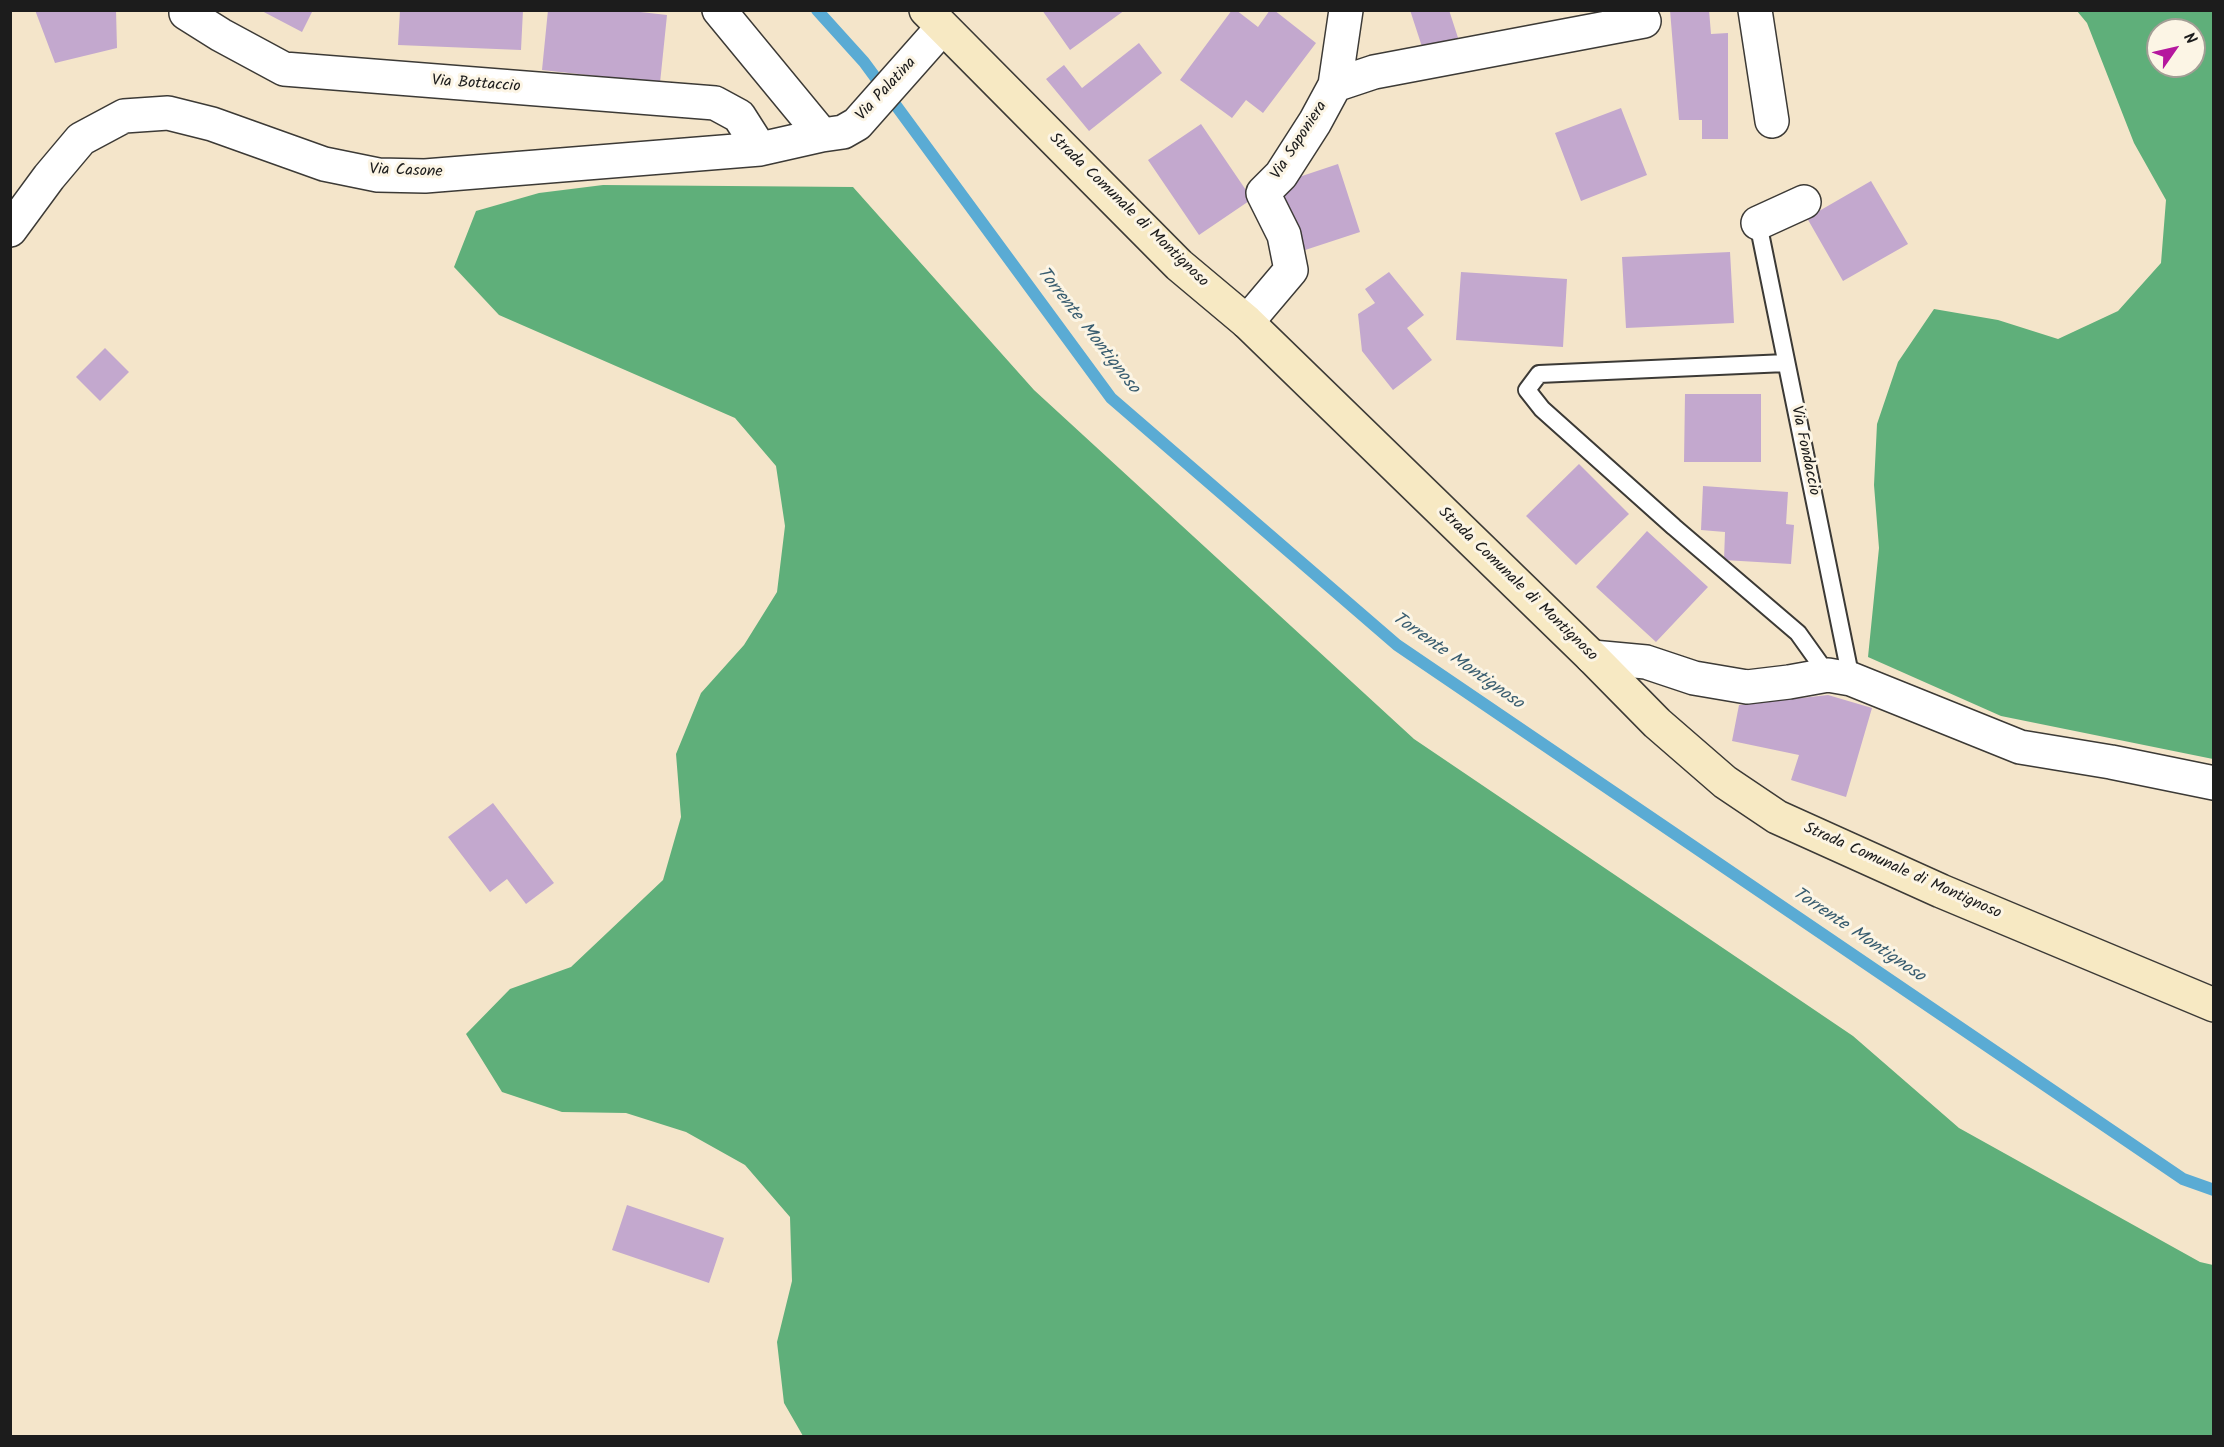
<!DOCTYPE html>
<style>
body{margin:0}
#map{position:relative;width:2224px;height:1447px;overflow:hidden;background:#f4e5ca;font-family:Kalam,sans-serif}
canvas{display:block}
.frame{position:absolute;inset:0;border:12px solid #1c1c1c;pointer-events:none}
.north{position:absolute;left:2146px;top:18px;width:60px;height:60px;box-sizing:border-box;background:#fcf5e5;border:2px solid #a29e95;border-radius:50%;rotate:56deg;font-size:16px;font-weight:700;line-height:24px;text-align:center;color:#1c1c1c}
.north::after{content:'';display:block;margin:auto;width:21px;height:27px;background:#b5179e;clip-path:polygon(50% 0,100% 100%,50% 72%,0 100%)}
</style>
<div id="map">
<canvas width="2224" height="1447"></canvas>
<div class="frame"></div>
<div class="north">N</div>
</div>
<script>
const context = document.querySelector('canvas').getContext('2d');
context.lineJoin = 'round';
function paint(path, color) { context.fillStyle = color; context.fill(path, 'evenodd'); }
function strokePath(path, color, width, dash) { context.strokeStyle = color; context.lineWidth = width; context.lineCap = dash ? 'butt' : 'round'; context.setLineDash(dash || []); context.stroke(path); }
function label(font, color, halo, rows, align = 'center') {
  context.font = font + ' Kalam,sans-serif'; context.lineWidth = 6; context.setLineDash([]); context.textBaseline = 'middle'; context.strokeStyle = halo; context.fillStyle = color; for (const [text, x, y, turn = 0] of rows) {
    context.save(); context.translate(x, y); context.rotate((+turn || 0) * Math.PI / 180); context.textAlign = isNaN(turn) ? turn : align; if (halo) context.strokeText(text, 0, 0); context.fillText(text, 0, 0); context.restore();
  }
}
paint(new Path2D(`
 M2077 11H2213V759L2001 716 1868 657 1879 548 1874 485 1877 424 1898 362 1934 309 1998 320 2058 339 2118 311 2161 263 2166 200 2134 143 2087 23ZM2158 30H2194V66H2158Z
 M603 185 853 187 1034 390 1414 739 1853 1036 1959 1128 2200 1262 2213 1265V1436H803L784 1403 777 1342 792 1281 790 1217 745 1165 686 1132 626 1113 562 1112 502 1092 466 1034 510 989 571 967 663 880 681 817 676 754 701 693 744 645 777 592 785 526 776 466 735 418 499 315 454 267 476 211 539 193Z`), '#5faf7a');
strokePath(new Path2D(`
 M817 10 864 62 1111 398 1397 645 2183 1179 2214 1190`), '#5aabd4', 12);
paint(new Path2D(`
 M35 10H116L117 48 55 63Z
 M260 10H313L302 32Z
 M400 10H523L521 50 398 45Z
 M548 10H623L667 15 660 83 542 70Z
 M1042 10H1125L1070 50Z
 M1232 10H1236L1258 27 1270 10H1274L1316 43 1263 113 1246 100 1232 118 1180 80Z
 M1410 10H1449L1461 47 1426 59Z
 M1670 10H1709L1711 34 1728 33V139H1702V120H1679Z
 M1139 43 1162 73 1089 131 1046 79 1064 65 1082 88Z
 M1621 108 1647 175 1581 201 1555 133Z
 M1201 124 1252 199 1199 235 1148 160Z
 M1338 164 1360 232 1296 253 1278 184Z
 M1871 181 1908 244 1843 281 1807 218Z
 M1730 252 1734 323 1626 328 1622 257Z
 M1389 272 1424 315 1407 328 1432 360 1393 390 1362 351 1358 314 1375 303 1365 289Z
 M1461 272 1567 279 1563 347 1456 340Z
 M105 348 129 372 100 401 76 377Z
 M1685 394H1761V462H1684Z
 M1579 464 1629 514 1576 565 1526 516Z
 M1703 486 1788 492 1786 524 1794 525 1791 564 1724 560 1725 532 1701 530Z
 M1647 531 1708 587 1656 642 1596 587Z
 M1828 695 1872 708 1846 797 1791 780 1799 755 1732 741 1739 705Z
 M493 803 554 883 526 904 507 879 490 892 448 837Z
 M627 1205 724 1238 709 1283 612 1250Z`), '#c3a8ce');
const lane = new Path2D(`
 M1758 223 1851 679
 M1786 363 1539 374 1527 390 1542 409 1674 527 1798 633 1828 675`);
const street = new Path2D(`
 M719 10 822 135
 M1755 10 1772 121
 M186 13 221 35 284 69 715 103 739 116 760 149
 M1335 85 1374 72 1644 21
 M1758 223 1804 202
 M10 230 49 177 81 139 124 116 168 113 212 124 324 164 378 175 425 176 760 149 822 135 843 132 857 124 942 28
 M1247 322 1291 270 1284 235 1263 193 1281 175 1315 122 1335 85 1346 10
 M1592 657 1646 662 1694 678 1747 687 1789 682 1828 675 1851 679 2020 747 2111 762 2214 783`);
const secondary = new Path2D(`
 M926 10 1179 265 1247 322 1592 657 1657 723 1725 782 1777 817 1941 891 2214 1005`);
strokePath(lane, '#3c3a36', 20);
strokePath(street, '#3c3a36', 36);
strokePath(secondary, '#3c3a36', 36);
strokePath(lane, '#fff', 16);
strokePath(street, '#fff', 33);
strokePath(secondary, '#f7e9c3', 33);
label('16px', '#1c1c1c', '#fcf5e5', [
 ["Via Bottaccio",476,85,4],
 ["Via Palatina",887,90,-47],
 ["Via Saponiera",1300,141,-57],
 ["Via Casone",406,172,2],
 ["Strada Comunale di Montignoso",1128,211,44],
 ["Via Fondaccio",1804,451,78],
 ["Strada Comunale di Montignoso",1517,585,44],
 ["Strada Comunale di Montignoso",1902,872,24]
]);
label('italic 18px', '#385c6f', '#fcf5e5', [
 ["Torrente Montignoso",1087,331,52],
 ["Torrente Montignoso",1457,662,35],
 ["Torrente Montignoso",1858,936,34]
]);
</script>
